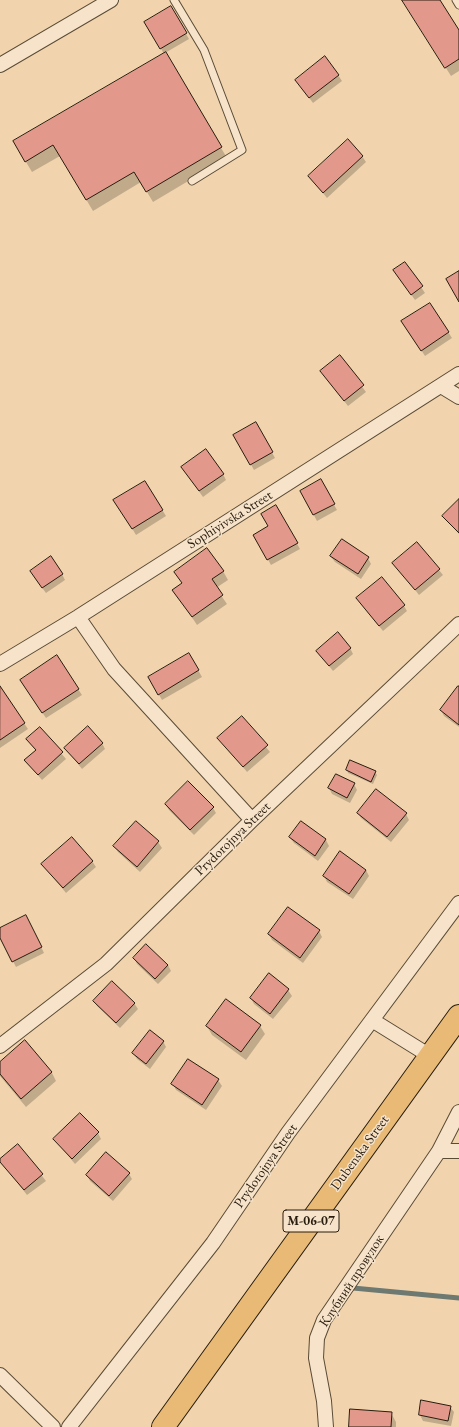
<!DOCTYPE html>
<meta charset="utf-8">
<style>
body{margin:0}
canvas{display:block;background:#f1d4ad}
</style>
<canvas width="459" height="1427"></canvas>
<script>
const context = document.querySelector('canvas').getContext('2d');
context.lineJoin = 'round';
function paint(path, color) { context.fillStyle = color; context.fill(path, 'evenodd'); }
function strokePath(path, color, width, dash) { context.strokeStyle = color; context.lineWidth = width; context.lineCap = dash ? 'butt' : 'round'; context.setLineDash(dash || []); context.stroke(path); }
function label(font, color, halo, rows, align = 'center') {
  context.font = font + ' "EB Garamond",serif'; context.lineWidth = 3; context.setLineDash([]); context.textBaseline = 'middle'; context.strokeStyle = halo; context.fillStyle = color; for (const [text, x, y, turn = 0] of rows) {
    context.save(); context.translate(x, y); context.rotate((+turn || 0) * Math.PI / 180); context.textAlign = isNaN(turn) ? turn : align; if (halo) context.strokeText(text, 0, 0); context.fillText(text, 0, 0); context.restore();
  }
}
paint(new Path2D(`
 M403 0H439L459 31V71L451 76Z
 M171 8 189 39 165 53 227 158 153 202 141 182 93 211 60 156 32 172 14 142 164 54 146 22Z
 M338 75 342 81 313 103 296 80Z
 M362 156 366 162 327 198 309 176Z
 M405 263 425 293 415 300 398 276Z
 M430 304 452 338 425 356 406 327Z
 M340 357 366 392 348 406 325 377Z
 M256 423 275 458 254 470 234 435Z
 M186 473 223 474 226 480 203 497Z
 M320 480 337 510 317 521 301 491Z
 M145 482 166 516 136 535 115 500Z
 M459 501V534L443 516Z
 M276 506 300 549 271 565 254 535 269 527Z
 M417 543 443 575 419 595 394 563Z
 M331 557 368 558 371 564 361 579 335 562Z
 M223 571 228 580 216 588 227 604 197 625 179 598Z
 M62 574 65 580 46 593 34 577Z
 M357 599 404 606 407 611 383 631Z
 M350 648 353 654 333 671 317 651Z
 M189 654 202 677 162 700 149 678Z
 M24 686 78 689 82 695 46 718Z
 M0 688 28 729 0 748Z
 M459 688V727L444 716 441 710Z
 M242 718 270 752 247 772 219 738Z
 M40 728 66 759 42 780 25 760 36 751 28 740Z
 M102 743 105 749 82 769 65 748Z
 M347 770 375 772 377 775 373 784 348 773Z
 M354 784 357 790 350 803 332 794 329 788Z
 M166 805 213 808 216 813 194 835 169 810Z
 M358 813 406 814 409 820 391 842 361 818Z
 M136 822 158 842 162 848 140 872 118 852 115 847Z
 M301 822 326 840 329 846 318 861 294 843 290 838Z
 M92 861 96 867 66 893 42 864Z
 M366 870 369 876 353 899 327 882 324 876Z
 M29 922 44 953 16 967 0 936V929Z
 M319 931 322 937 303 963 272 940 269 934Z
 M134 958 168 965 171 971 158 984 137 964Z
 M269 975 288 990 292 996 273 1019 254 1004 251 998Z
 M94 1001 134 1003 138 1009 120 1028 97 1006Z
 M207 1026H260L265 1034 246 1060 212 1035Z
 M163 1041 166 1047 150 1069 137 1059 133 1053Z
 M25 1042 52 1073 56 1081 26 1107 0 1076V1063Z
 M218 1080 222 1086 206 1110 176 1090 173 1084Z
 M98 1133 101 1139 75 1164 54 1139Z
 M18 1145 46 1181 27 1195 0 1160Z
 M129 1174 132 1179 113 1201 90 1181 87 1175Z
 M450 1407 454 1412 451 1426 423 1421 420 1415Z
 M391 1413 396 1422V1427H350Z`), '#0003');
strokePath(new Path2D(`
 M353 1288 459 1298`), '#6e7971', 5);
const building = new Path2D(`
 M402 0H440L459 30V59L445 68Z
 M171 6 187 33 160 49 144 22Z
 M166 52 222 147 146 192 134 172 86 200 53 145 25 162 13 141Z
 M325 56 339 75 309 98 295 80Z
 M348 139 363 156 323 193 308 176Z
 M405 262 423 286 411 295 393 270Z
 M459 271V302L446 279Z
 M430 303 449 332 421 351 401 321Z
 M340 355 364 385 344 401 320 371Z
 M256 422 273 452 250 465 233 435Z
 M206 449 224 474 199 491 181 467Z
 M321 479 335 504 313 515 300 491Z
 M145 481 163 510 132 529 113 500Z
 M459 499V533L442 516Z
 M276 505 298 543 267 560 253 535 268 526 261 514Z
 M342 539 369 557 358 574 330 556Z
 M417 542 440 569 415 590 392 563Z
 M207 548 224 571 212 579 223 595 192 617 172 590 182 583 174 572Z
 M51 556 63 574 42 588 30 571Z
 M382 577 405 605 379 626 356 598Z
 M338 632 351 648 329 666 316 651Z
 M189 653 199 670 158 695 148 677Z
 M57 655 79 689 42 713 20 680Z
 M0 686 25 723 0 740Z
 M458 686H459V725L440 710Z
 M242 716 268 745 243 767 217 738Z
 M88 726 103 743 79 764 64 748Z
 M40 727 63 752 38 775 24 760 36 750 26 739Z
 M350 760 376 771 371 782 346 770Z
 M336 774 355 783 347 798 328 788Z
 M188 781 214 807 190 830 165 804Z
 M376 789 407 813 387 837 357 813Z
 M136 821 159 841 137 867 113 846Z
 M301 821 326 839 315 856 289 837Z
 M72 837 93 861 63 888 41 864Z
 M340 851 366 870 349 894 323 876Z
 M288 907 320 930 300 958 268 934Z
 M26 915 42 947 12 962 0 938V928Z
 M146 944 168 965 155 979 133 958Z
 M269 973 289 989 270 1014 250 998Z
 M112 981 135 1003 116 1023 93 1001Z
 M226 999 261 1025 241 1052 206 1026Z
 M150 1030 164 1041 146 1064 132 1053Z
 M25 1040 52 1072 21 1099 0 1074V1062Z
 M188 1059 219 1079 202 1105 171 1084Z
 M80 1113 99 1132 72 1159 53 1139Z
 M18 1144 43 1174 24 1190 0 1162V1159Z
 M106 1152 130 1173 109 1196 86 1175Z
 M421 1400 451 1406 448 1421 419 1415Z
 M350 1409 392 1412 391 1427H349Z`);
paint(building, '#e2988a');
strokePath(building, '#291d0f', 1);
const lane = new Path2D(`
 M174 0 204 50 242 150 192 181
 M456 0 459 5`);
const street = new Path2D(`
 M0 65 111 0
 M441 386 459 397
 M78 617 114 669 252 820
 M0 664 78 617 459 374
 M372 1020 430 1056
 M0 1046 106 964 252 820 459 624
 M439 1151H459
 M0 1375 53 1427
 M69 1427 213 1243 288 1133 459 903
 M326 1427 324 1401 316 1358 317 1338 324 1320 439 1151 459 1112`);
const primary = new Path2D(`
 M163 1427 459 1016`);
strokePath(lane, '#5b4b36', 9);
strokePath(street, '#5b4b36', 16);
strokePath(primary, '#291d0f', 24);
strokePath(lane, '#f6e3ca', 7);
strokePath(street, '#f6e3ca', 14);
strokePath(primary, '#e8ba76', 22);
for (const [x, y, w] of [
 [311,1221,56]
]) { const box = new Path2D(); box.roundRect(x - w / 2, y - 11, w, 22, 3); context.fillStyle = '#f6e3ca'; context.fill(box); strokePath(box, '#291d0f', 1); }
label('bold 13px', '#291d0f', null, [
 ["М-06-07",311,1221]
]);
label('14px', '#291d0f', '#f6e3ca', [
 ["Sophiyivska Street",230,520,-32],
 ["Prydorojnya Street",233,839,-44],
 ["Dubenska Street",360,1153,-54],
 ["Prydorojnya Street",266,1166,-55],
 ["Клубний провулок",352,1281,-57]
]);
</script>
